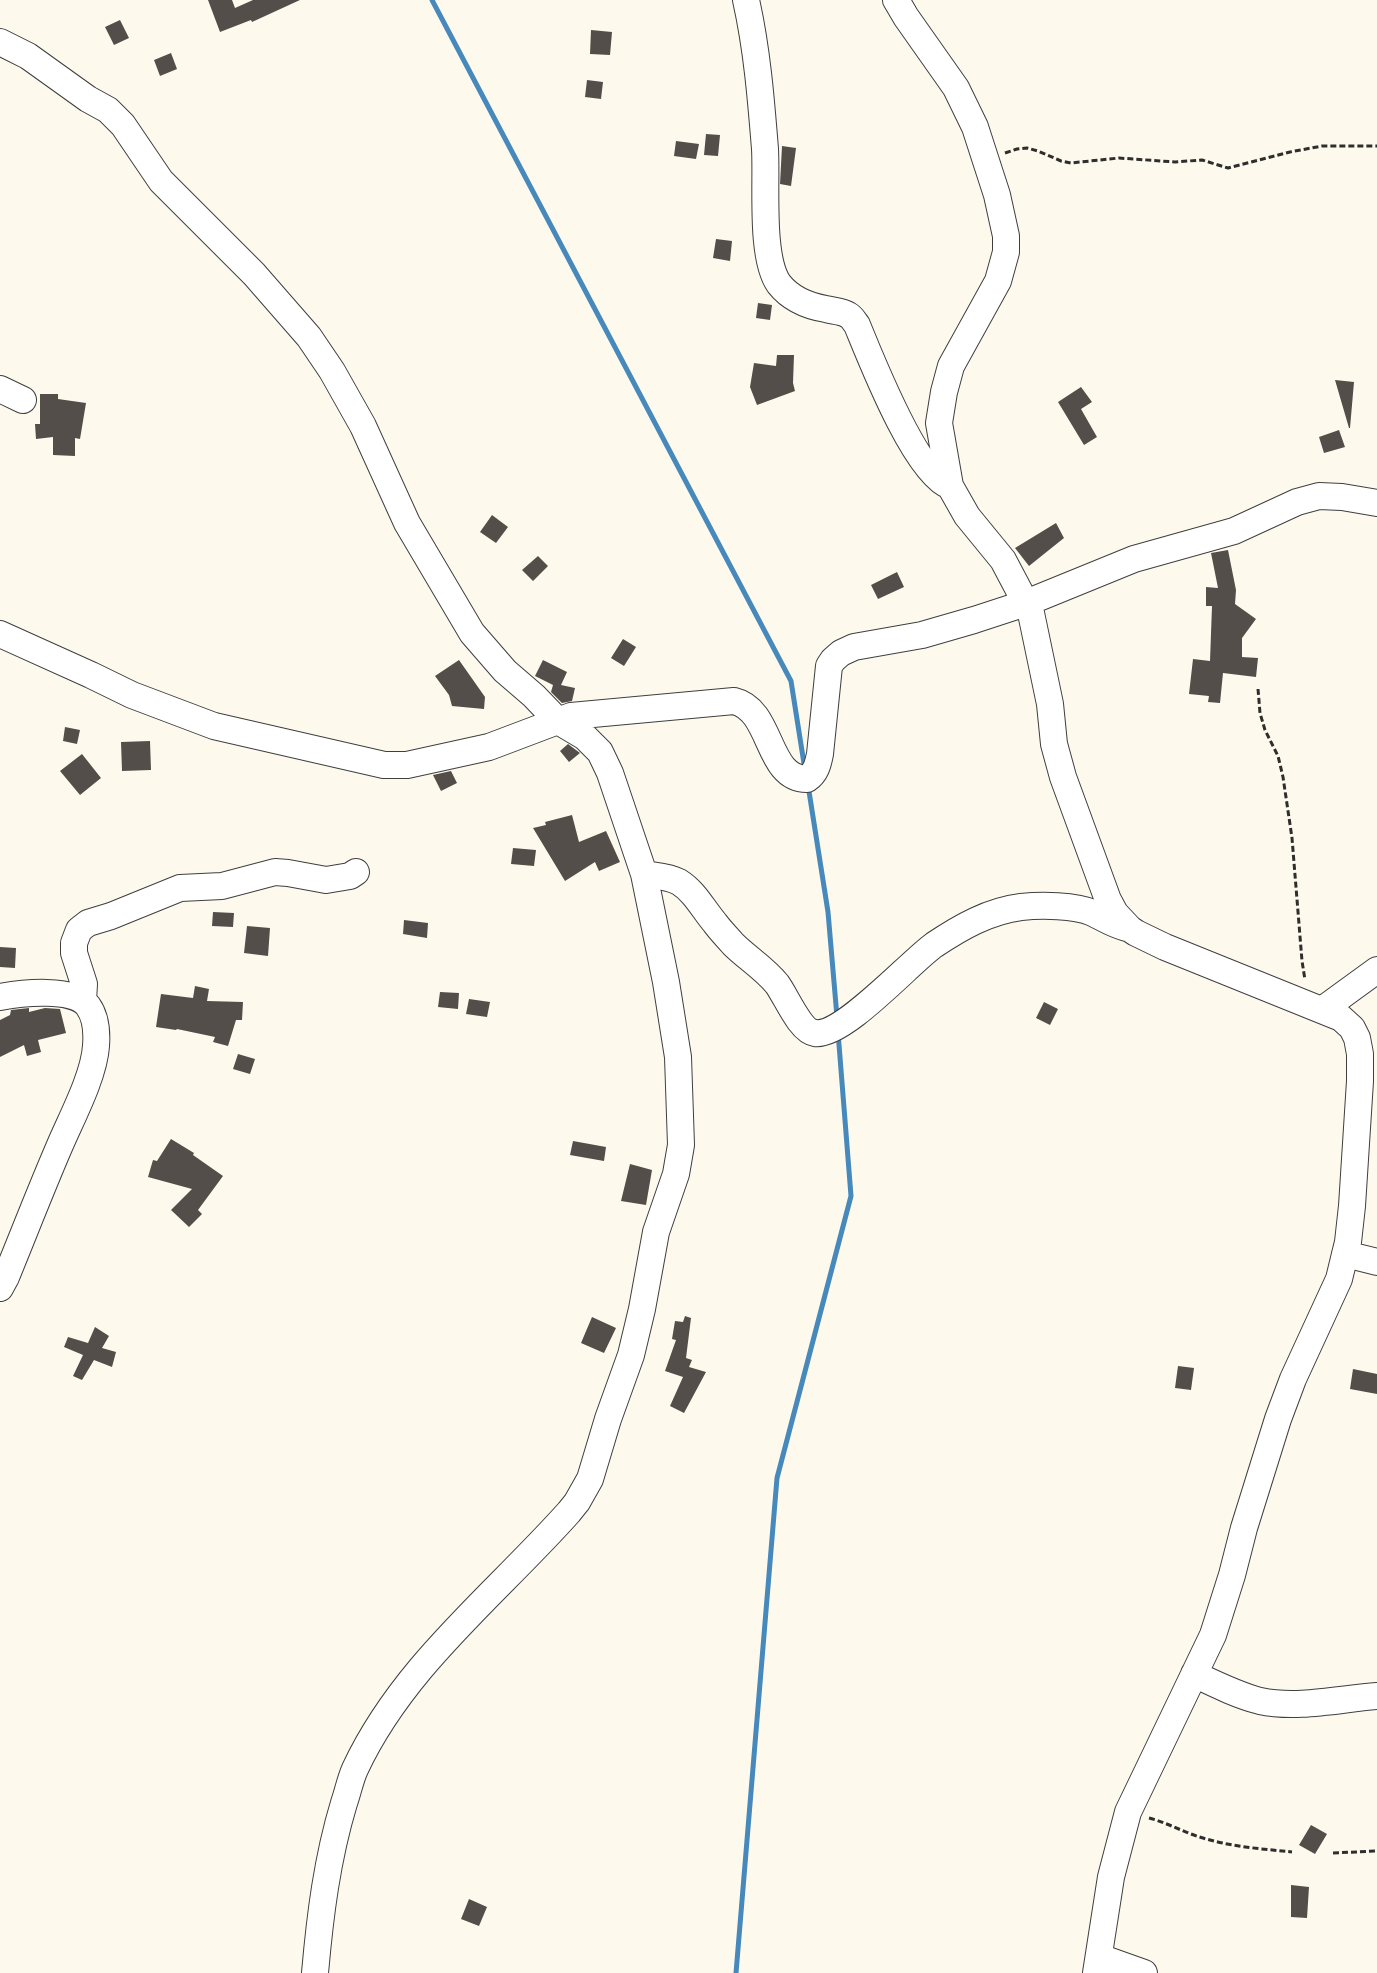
<!DOCTYPE html>
<style>
body{margin:0}
canvas{display:block;background:#fdfaed}
</style>
<canvas width="1377" height="1973"></canvas>
<script>
const context = document.querySelector('canvas').getContext('2d');
context.lineJoin = 'round';
function strokePath(path, color, width, dash) { context.strokeStyle = color; context.lineWidth = width; context.lineCap = dash ? 'butt' : 'round'; context.setLineDash(dash || []); context.stroke(path); }
function paint(path, color) { context.fillStyle = color; context.fill(path, 'evenodd'); }
strokePath(new Path2D(`
 M432 0 791 681 805 770
 M808 785 828 912 837 1017
 M736 1973 777 1478 851 1196 838 1032`), '#4889bc', 5);
paint(new Path2D(`
 M208 0H232L235 8 253 0H300L252 22 251 20 220 32Z
 M120 20 129 38 114 45 105 27Z
 M591 30 612 32 610 55 590 54Z
 M171 53 177 69 160 76 154 60Z
 M587 80 603 82 601 99 585 97Z
 M706 134 720 135 718 156 704 155Z
 M676 141 699 144 696 159 674 156Z
 M782 146 796 148 791 186 780 184Z
 M716 239 732 241 730 261 713 258Z
 M758 303 772 305 770 320 756 318Z
 M777 355H794L793 383 795 391 757 405 750 387 754 363 776 366Z
 M1335 380 1354 382 1350 428H1349Z
 M1081 387 1092 402 1081 409 1097 437 1084 445 1058 402Z
 M40 394H58V399L86 403 80 439 75 438V456L53 455V437L36 439 35 424H40Z
 M1339 430 1345 447 1324 453 1319 437Z
 M492 515 508 527 496 543 480 532Z
 M1056 523 1064 538 1029 566 1015 548Z
 M1228 550 1236 590 1235 604 1256 619 1242 638V657L1258 658 1256 677 1223 673 1220 703 1208 702 1209 696 1189 694 1193 659 1210 661 1212 606H1206V587L1218 588 1211 553Z
 M538 556 548 566 533 581 522 570Z
 M897 572 904 587 878 599 871 585Z
 M623 639 636 647 624 666 611 658Z
 M459 660 485 697 484 709 452 706 449 695 435 676Z
 M543 660 567 672 561 685 575 688 572 701 562 703 551 692 553 685 535 676Z
 M65 727 80 730 77 744 63 741Z
 M150 741 151 770 122 771 121 742Z
 M568 744 580 753 569 762 560 751Z
 M82 754 101 778 80 795 60 771Z
 M451 771 457 783 441 791 433 775Z
 M572 815 579 842 606 831 620 862 599 871 595 862 565 881 533 828 546 825 545 822Z
 M513 848 536 850 534 866 511 864Z
 M213 912 234 913 233 927 212 926Z
 M404 920 428 923 427 938 403 934Z
 M247 926 270 928 268 956 244 953Z
 M0 947 16 948 15 968 0 967Z
 M195 986 209 989 207 1001 243 1002 242 1020H236L228 1046 213 1042 215 1037 177 1029 176 1030 156 1027 161 994 193 998Z
 M440 992 459 993 458 1009 438 1007Z
 M469 999 490 1002 487 1017 466 1014Z
 M1044 1002 1058 1009 1050 1025 1036 1018Z
 M29 1008V1012L45 1008 60 1009 66 1033 38 1040 41 1052 27 1056 24 1045 0 1057V1020L10 1015 11 1010Z
 M238 1054 255 1059 250 1074 233 1069Z
 M171 1139 194 1153 193 1155 223 1176 198 1210 202 1214 189 1227 171 1210 192 1189 148 1177 153 1160 157 1161Z
 M573 1141 606 1147 604 1161 570 1155Z
 M630 1164 652 1170 646 1205 621 1201Z
 M685 1316 691 1318 686 1358 692 1360 689 1367 706 1372 684 1413 670 1406 683 1377 665 1371 676 1340 672 1339 675 1321 683 1322Z
 M592 1317 616 1328 604 1353 581 1343Z
 M95 1327 109 1336 102 1348 116 1352 112 1367 94 1360 82 1380 73 1376 83 1355 64 1347 68 1337 88 1343Z
 M1178 1366 1194 1368 1191 1390 1175 1388Z
 M1353 1369 1377 1374V1394L1350 1389Z
 M1311 1825 1327 1834 1315 1854 1299 1845Z
 M1291 1885 1309 1887 1307 1918 1291 1917Z
 M469 1899 487 1907 479 1926 461 1919Z`), '#534e4a');
const minor = new Path2D(`
 M746 0C757 49 761 99 765 149 767 183 760 258 779 284 790 298 808 306 826 309 833 311 842 311 848 315 852 317 854 321 857 325 871 359 916 475 950 486
 M896 0 906 17 956 88 975 127 997 195 1006 236V252L998 281 951 366 944 392 939 423 950 486 967 516 1003 560 1031 613 1050 704 1054 744 1063 777 1108 900 1115 913 1130 929 1136 933 1165 947 1341 1018 1352 1028 1357 1038 1360 1054V1081L1352 1206 1348 1242 1339 1279 1293 1379 1278 1419 1244 1528 1232 1575 1213 1635 1128 1812 1111 1877 1096 1973
 M0 42 28 56 88 99 108 110 123 125 161 181 254 274 309 337 332 371 363 426 407 523 472 633 505 671 534 696 558 721 585 737 600 752 610 773 644 874 666 982 678 1057 681 1145 676 1174 656 1232 642 1309 631 1355 608 1419 590 1479 577 1502 569 1512C495 1595 403 1666 355 1769 350 1780 348 1792 344 1803 327 1859 320 1916 315 1973
 M0 389 23 400
 M0 634 91 675 132 695 214 726 384 765H407L489 747 571 716 734 701C773 710 766 779 807 779 816 773 818 764 820 754L829 666 833 660 841 653 854 647 922 635 974 620 1026 603 1134 559 1234 531 1297 502 1319 496 1342 497 1377 503
 M644 874C655 876 668 876 679 882 695 892 703 909 715 923 720 930 727 937 733 944 747 958 764 968 777 984 786 996 800 1031 815 1033 843 1037 909 963 934 945 961 927 989 911 1021 907 1041 905 1075 905 1093 913 1105 919 1114 925 1127 928
 M0 997C21 993 74 987 88 1006 96 1017 97 1033 96 1046 94 1076 72 1117 60 1145 41 1189 24 1233 6 1277L0 1288
 M83 1001 84 984 74 953V943L79 930 88 923 111 916 180 888 222 886 275 872 288 873 326 880 350 876 356 872
 M1322 1010 1377 970
 M1345 1254 1377 1262
 M1194 1674C1215 1684 1237 1695 1260 1701 1297 1709 1339 1699 1377 1696
 M1099 1957 1144 1973`);
strokePath(minor, '#3f3f3f', 28);
strokePath(new Path2D(`
 M1005 153 1017 149 1027 148 1038 151 1061 161 1071 163 1119 158 1175 162 1202 160 1228 168 1290 152 1322 146H1377
 M1258 689 1260 713 1265 730 1278 756 1283 777 1292 838 1302 961 1305 980
 M1149 1818C1168 1823 1185 1833 1203 1838 1232 1847 1263 1849 1292 1852
 M1333 1853 1377 1851`), '#2e2e2e', 3, [6, 3]);
strokePath(minor, '#fff', 26);
</script>
